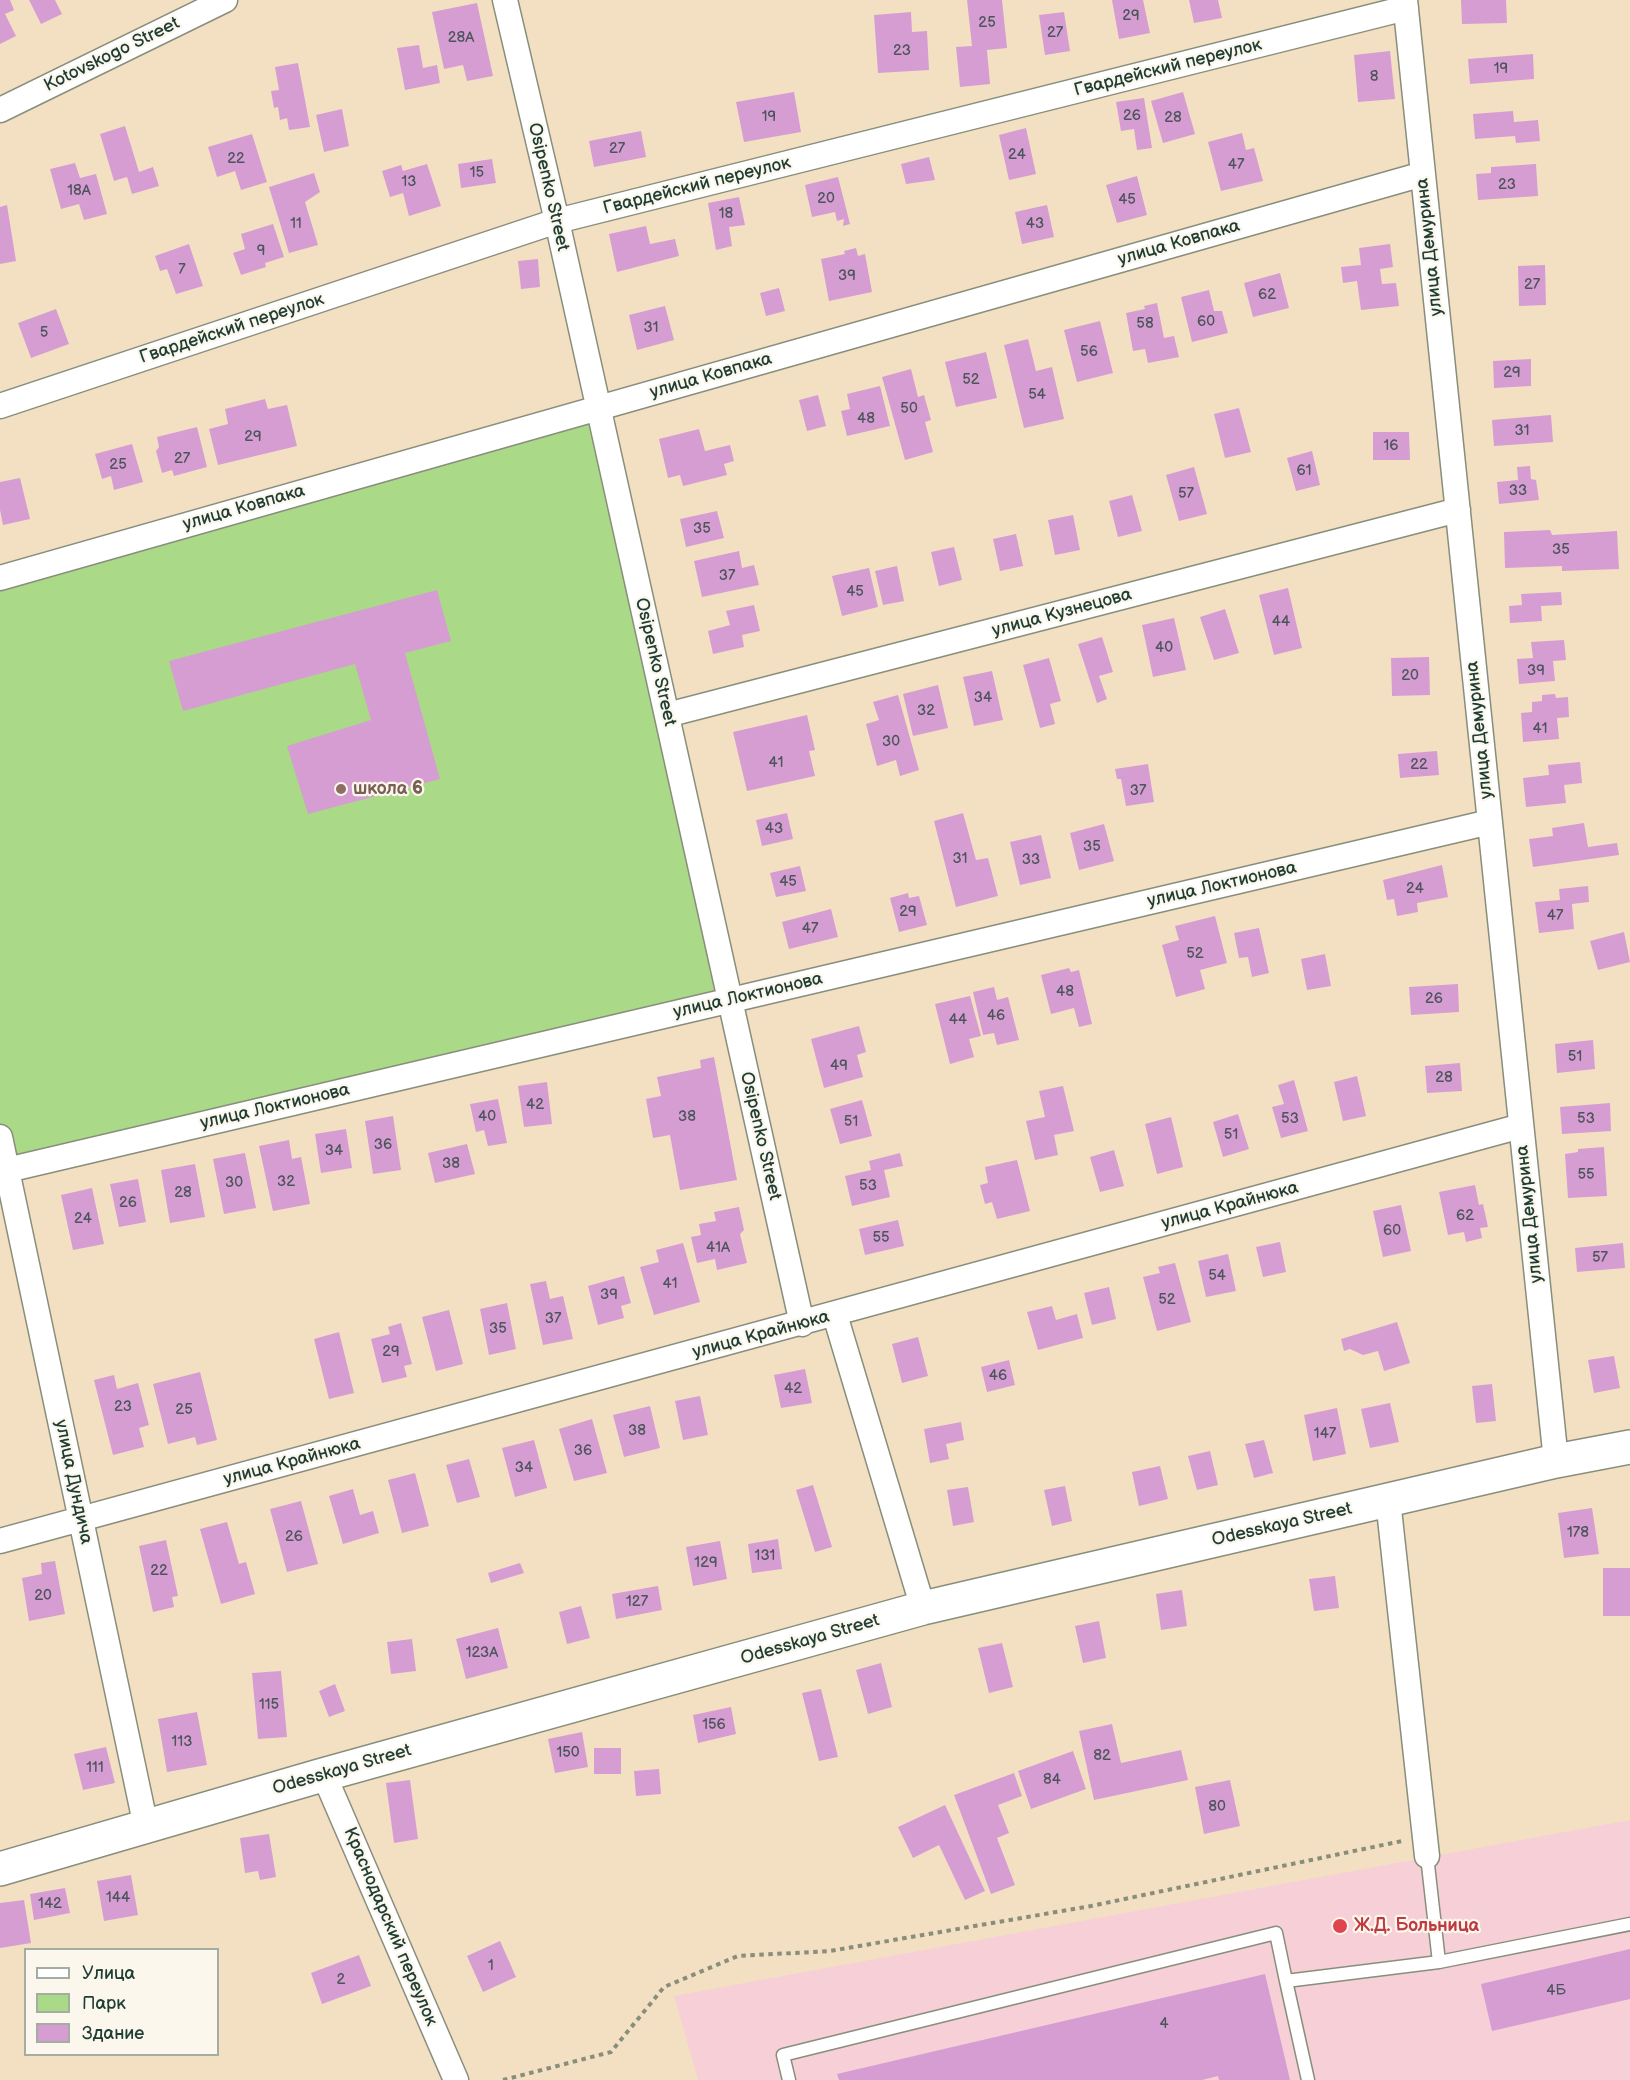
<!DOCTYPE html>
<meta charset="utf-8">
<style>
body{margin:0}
#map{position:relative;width:1630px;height:2080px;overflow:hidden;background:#f3e0c3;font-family:"Balsamiq Sans",sans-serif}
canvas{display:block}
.legend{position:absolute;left:24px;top:1948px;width:195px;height:108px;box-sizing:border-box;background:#fbf7ec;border:2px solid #a3ada2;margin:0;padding:8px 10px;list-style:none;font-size:18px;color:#1f3d34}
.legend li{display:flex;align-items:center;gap:12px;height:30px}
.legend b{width:30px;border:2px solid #a3ada2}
</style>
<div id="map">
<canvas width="1630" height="2080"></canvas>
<ul class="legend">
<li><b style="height:8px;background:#fff"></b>Улица</li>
<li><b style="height:16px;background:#aad987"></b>Парк</li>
<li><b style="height:16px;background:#d69dd3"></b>Здание</li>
</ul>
</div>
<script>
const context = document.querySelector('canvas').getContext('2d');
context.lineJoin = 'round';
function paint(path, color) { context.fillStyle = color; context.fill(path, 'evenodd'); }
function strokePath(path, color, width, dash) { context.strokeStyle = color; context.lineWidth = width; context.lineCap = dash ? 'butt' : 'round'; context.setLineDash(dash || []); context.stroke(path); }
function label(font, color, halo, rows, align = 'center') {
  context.font = font + ' "Balsamiq Sans",sans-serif'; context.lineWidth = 4.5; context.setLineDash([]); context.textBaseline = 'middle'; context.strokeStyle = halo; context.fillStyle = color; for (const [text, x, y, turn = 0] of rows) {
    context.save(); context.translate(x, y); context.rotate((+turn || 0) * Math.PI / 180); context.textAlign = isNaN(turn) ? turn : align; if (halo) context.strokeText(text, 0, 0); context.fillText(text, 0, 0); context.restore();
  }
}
paint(new Path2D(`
 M1630 1820V2080H698L674 1996Z`), '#f6cfd7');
paint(new Path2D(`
 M598 408 730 1000 7 1170 0 1137V578Z`), '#aad987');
paint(new Path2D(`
 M0 0H10L14 10 5 14 16 36 0 44Z
 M29 0H55L62 14 41 24Z
 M967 0H1002L1007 48 987 50 990 84 960 87 956 47 972 46Z
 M1112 0H1143L1150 33 1119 39Z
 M1189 0H1218L1222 18 1194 23Z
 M1461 0H1506L1507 23 1462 24Z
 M477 3 493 76 467 81 463 65 444 69 432 12Z
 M911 12 912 32 927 31 929 70 878 73 874 15Z
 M1064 12 1070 51 1045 55 1039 15Z
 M419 45 423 68 437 65 440 83 405 90 397 48Z
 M1390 51 1395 99 1358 102 1354 55Z
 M1533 54 1534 79 1470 84 1468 59Z
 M298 63 310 127 289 130 287 118 280 120 278 107 274 108 271 91 279 90 275 67Z
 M794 92 801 132 744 142 736 102Z
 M1183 92 1195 134 1163 143 1151 101Z
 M1144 98 1152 148 1137 150 1134 129 1121 131 1116 102Z
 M342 109 349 146 324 152 316 115Z
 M1513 111 1514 122 1538 120 1540 141 1516 143 1515 136 1475 139 1473 114Z
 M125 126 139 172 153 167 159 186 132 194 127 177 114 181 100 134Z
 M1026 128 1036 174 1009 180 999 135Z
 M641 131 646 157 594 167 589 141Z
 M1242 133 1246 150 1254 148 1263 181 1221 191 1208 142Z
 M252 134 267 182 241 190 235 171 217 177 208 147Z
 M929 157 935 180 906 184 901 164Z
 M492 159 496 183 461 188 458 164Z
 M75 163 80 178 96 174 107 214 84 220 79 204 61 209 50 169Z
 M427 164 441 206 409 216 403 193 390 197 382 171 401 165 403 171Z
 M1536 164 1538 196 1478 200 1476 174 1491 173V167Z
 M314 173 320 192 305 202 318 245 289 253 269 187Z
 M1137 176 1147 215 1117 223 1106 185Z
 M838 177 850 224 843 226 844 219 837 221 835 212 812 217 805 185Z
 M739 197 745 225 729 227 732 246 716 250 708 203Z
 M7 205 16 261 0 264V207Z
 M1047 205 1054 237 1022 244 1015 212Z
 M273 224 284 257 265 263 266 267 241 275 233 253 245 249 241 234Z
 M646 226 650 244 675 239 679 256 617 272 609 234Z
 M189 244 203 286 176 294 167 269 160 271 155 256Z
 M1390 244 1393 267 1380 269 1382 284 1396 283 1399 306 1361 310 1357 281 1343 283 1341 267 1361 265 1359 248Z
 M856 248 858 256 865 254 872 292 829 301 821 259 845 254 844 251Z
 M538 259 540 287 521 289 518 261Z
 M1545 265 1546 305 1519 306 1518 266Z
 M1280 273 1289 308 1253 317 1244 283Z
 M779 288 785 311 766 316 760 293Z
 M1209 290 1214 311H1222L1228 333 1192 342 1181 297Z
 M1157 303 1164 338 1174 336 1179 357 1148 363 1145 349 1133 351 1126 313 1145 309 1144 306Z
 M665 306 674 340 637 350 629 315Z
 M56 309 69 344 31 358 18 323Z
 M1100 321 1113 373 1077 382 1064 330Z
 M1028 339 1036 371 1052 367 1064 419 1024 428 1004 345Z
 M986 352 997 398 956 407 945 362Z
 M1531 359V386L1494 388 1493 361Z
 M911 369 918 397 924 395 931 420 925 422 933 452 905 460 882 377Z
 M880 386 890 426 847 436 841 411 850 409 847 394Z
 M818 395 826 426 807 431 799 400Z
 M265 399 268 409 287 405 297 446 218 465 209 429 228 424 225 409Z
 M1239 408 1251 452 1225 458 1214 414Z
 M1551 415 1553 442 1494 446 1492 420Z
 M197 427 207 467 174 476 172 470 162 473 156 451 159 447 157 437Z
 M699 429 705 451 730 445 734 461 724 464 727 475 683 486 680 475 668 478 659 439Z
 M1373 432H1409L1410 460H1373Z
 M132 444 143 482 114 490 111 476 102 479 95 454Z
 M1312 451 1320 485 1296 491 1287 458Z
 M1530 466 1531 479 1536 480 1539 500 1499 504 1497 482 1518 480 1517 467Z
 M1194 467 1207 514 1179 521 1166 475Z
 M20 478 30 519 3 525 0 510V482Z
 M1132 495 1142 531 1118 537 1109 501Z
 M717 511 724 538 686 547 680 519Z
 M1073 515 1080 550 1055 555 1048 520Z
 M1550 530 1552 535 1617 531 1619 569 1562 571V566L1505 568 1504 532Z
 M1016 534 1023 566 1000 571 993 539Z
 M954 547 962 580 939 586 931 552Z
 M739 551 742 568 754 565 759 585 702 597 694 561Z
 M897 566 904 601 883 605 875 571Z
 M869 568 878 607 842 616 832 576Z
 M1288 588 1302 648 1274 655 1259 595Z
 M437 590 451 641 405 653 440 779 308 814 287 746 371 720 355 664 183 711 169 661Z
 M1561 592 1562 605 1541 606 1542 621 1510 623 1509 606 1522 605 1521 594Z
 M754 605 760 631 742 635 744 647 713 654 708 631 730 625 726 611Z
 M1225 609 1239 653 1214 660 1200 617Z
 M1174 618 1186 670 1153 677 1142 625Z
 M1102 637 1113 672 1099 676 1107 699 1097 703 1078 644Z
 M1564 640 1566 660 1553 661 1555 681 1519 684 1517 659 1533 658 1531 642Z
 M1429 657 1430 695 1392 696 1391 658Z
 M1049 658 1061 701 1050 704 1055 724 1040 728 1023 665Z
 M992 671 1003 720 974 726 963 677Z
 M938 685 948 728 913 736 903 694Z
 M1555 694 1556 698 1568 697 1569 717 1557 718 1559 739 1523 742 1521 713 1532 712V702L1542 701V695Z
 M898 695 919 770 900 776 896 760 877 766 866 724 879 720 873 702Z
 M807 715 815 750 809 751 815 776 747 791 733 732Z
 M1437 751 1439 775 1400 778 1398 754Z
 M1580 762 1582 783 1564 785 1566 803 1526 807 1523 778 1549 775 1548 765Z
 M1148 764 1154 802 1126 806 1121 779H1117L1115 769Z
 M787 813 793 839 762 846 756 820Z
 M963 813 976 860 988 858 998 896 956 907 934 821Z
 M1584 823 1588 847 1617 843 1619 855 1533 867 1529 839 1553 836 1552 828Z
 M1104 824 1114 861 1079 870 1070 833Z
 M1041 835 1051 878 1020 885 1010 842Z
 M1442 865 1448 897 1417 903 1418 912 1397 916 1394 899 1387 900 1383 880Z
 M800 866 806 891 776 897 770 873Z
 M1588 886 1589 902 1572 904 1574 929 1539 933 1535 902 1560 900 1559 889Z
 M908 893 909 898 919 896 927 925 899 932 890 898Z
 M831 909 838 937 789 949 782 922Z
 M1215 916 1227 963 1200 970 1205 989 1176 997 1162 945 1179 940 1175 926Z
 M1259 928 1269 973 1252 977 1248 957 1239 958 1234 933Z
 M1624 932 1630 962 1598 970 1590 941Z
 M1325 954 1331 986 1307 990 1301 959Z
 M1069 968 1071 972 1079 970 1092 1024 1079 1027 1074 1008 1051 1014 1041 975Z
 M1458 984 1459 1012 1411 1015 1409 987Z
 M994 987 997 1000 1008 997 1019 1040 997 1045 994 1033 983 1035 973 992Z
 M970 996 981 1036 969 1039 974 1057 950 1064 935 1004Z
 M859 1026 866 1052 857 1055 863 1077 824 1088 811 1039Z
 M1593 1040 1595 1069 1557 1073 1555 1044Z
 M714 1057 737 1180 680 1190 670 1135 653 1138 646 1099 661 1096 657 1077 701 1068 700 1060Z
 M1460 1063 1462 1091 1427 1093 1425 1066Z
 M1357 1076 1366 1116 1343 1121 1334 1082Z
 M1294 1080 1308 1131 1281 1138 1272 1107 1284 1104 1278 1085Z
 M547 1082 552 1124 524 1127 518 1086Z
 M1063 1086 1074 1131 1054 1135 1058 1155 1035 1160 1026 1121 1045 1117 1039 1091Z
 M498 1099 507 1143 488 1146 484 1130 476 1132 470 1104Z
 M862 1100 872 1136 840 1144 830 1109Z
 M1610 1103 1611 1131 1562 1134 1560 1107Z
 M1238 1114 1249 1149 1223 1157 1213 1122Z
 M393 1116 401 1170 373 1174 365 1121Z
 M1171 1117 1183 1167 1157 1174 1145 1124Z
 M346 1129 352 1168 321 1173 315 1134Z
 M289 1140 292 1159 301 1157 310 1204 273 1211 259 1146Z
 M467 1144 475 1174 435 1183 428 1153Z
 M1604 1147 1607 1196 1568 1198 1565 1154 1578 1152V1149Z
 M1114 1150 1124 1186 1100 1192 1090 1157Z
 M245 1153 256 1208 224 1214 213 1159Z
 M900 1153 903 1166 884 1170 890 1197 852 1206 845 1176 871 1170 869 1161Z
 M1017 1160 1030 1211 997 1219 992 1202 985 1204 980 1185 988 1183 985 1167Z
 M195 1164 205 1217 170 1223 161 1170Z
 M138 1179 146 1222 119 1227 110 1184Z
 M1475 1185 1479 1205 1483 1204 1488 1227 1480 1228 1482 1238 1466 1242 1464 1232 1448 1235 1439 1192Z
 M92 1188 104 1244 73 1250 61 1195Z
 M1401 1205 1411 1251 1383 1257 1373 1211Z
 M739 1207 744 1230 740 1234 747 1263 717 1270 715 1259 697 1263 691 1237 701 1235 699 1224 716 1221 714 1212Z
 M898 1220 904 1246 865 1255 859 1229Z
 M1280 1242 1286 1272 1263 1277 1256 1247Z
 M683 1243 700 1302 654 1315 640 1267 659 1262 656 1250Z
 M1623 1243 1625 1268 1577 1272 1575 1248Z
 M1228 1254 1236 1291 1206 1297 1198 1261Z
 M1175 1263 1191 1322 1157 1331 1143 1277 1160 1273 1158 1267Z
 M624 1276 631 1303 621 1306 624 1318 598 1325 588 1286Z
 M546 1281 550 1299 563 1296 573 1339 543 1345 530 1284Z
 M1109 1287 1116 1319 1092 1325 1084 1293Z
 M507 1303 516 1349 489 1355 480 1309Z
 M1052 1306 1056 1320 1077 1314 1083 1338 1038 1350 1027 1312Z
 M449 1310 463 1364 436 1371 422 1317Z
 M1397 1322 1410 1363 1384 1371 1378 1351 1363 1355 1350 1349 1344 1351 1341 1339Z
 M401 1323 412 1364 404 1366 407 1377 382 1383 371 1339 390 1334 388 1327Z
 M339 1332 354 1393 329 1399 314 1339Z
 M918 1337 928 1376 902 1383 892 1344Z
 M1614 1356 1620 1388 1594 1393 1588 1360Z
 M1009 1360 1015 1385 987 1392 981 1367Z
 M805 1369 812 1403 781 1408 774 1375Z
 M200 1372 217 1440 197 1445 195 1437 168 1444 153 1384Z
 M114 1375 117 1389 138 1383 149 1425 139 1428 144 1447 113 1455 94 1380Z
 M1492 1384 1496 1421 1476 1423 1472 1386Z
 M700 1396 708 1435 683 1440 675 1401Z
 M1390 1403 1399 1442 1370 1448 1361 1409Z
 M650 1406 660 1448 624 1457 613 1415Z
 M1337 1408 1346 1454 1313 1461 1304 1415Z
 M592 1419 607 1473 574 1481 559 1429Z
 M961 1422 964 1440 946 1444 949 1459 930 1463 924 1429Z
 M534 1440 547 1488 515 1497 502 1448Z
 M1264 1440 1273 1473 1254 1478 1245 1444Z
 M1210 1451 1218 1485 1197 1490 1188 1456Z
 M469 1459 480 1497 457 1503 446 1465Z
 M1160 1466 1168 1499 1139 1506 1132 1472Z
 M415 1473 429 1526 402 1533 388 1480Z
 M813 1485 832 1547 815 1552 796 1490Z
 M1065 1486 1072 1521 1052 1526 1044 1490Z
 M968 1487 974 1522 953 1526 947 1490Z
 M353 1489 360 1515 373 1511 379 1533 343 1544 329 1496Z
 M301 1501 318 1564 287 1572 270 1509Z
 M1592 1508 1599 1554 1564 1558 1558 1513Z
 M227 1522 239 1564 246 1562 255 1594 221 1604 200 1529Z
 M778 1539 782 1569 752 1573 748 1544Z
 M166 1540 178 1596 172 1597 174 1607 153 1612 139 1546Z
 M720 1541 727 1579 693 1586 686 1547Z
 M55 1561 65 1614 29 1621 22 1578 42 1574 41 1563Z
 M520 1563 524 1573 491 1583 488 1573Z
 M1603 1568H1630V1616H1603Z
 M1335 1576 1339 1608 1314 1611 1309 1579Z
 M658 1586 662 1610 616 1619 612 1594Z
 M1182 1590 1187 1626 1161 1630 1156 1594Z
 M581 1606 590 1638 567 1644 559 1612Z
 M1099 1621 1106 1658 1083 1663 1075 1626Z
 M498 1628 508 1668 466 1679 456 1639Z
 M412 1639 416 1671 391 1674 387 1642Z
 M1002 1643 1013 1687 989 1693 978 1648Z
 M881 1663 892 1707 868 1714 856 1670Z
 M281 1671 287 1737 258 1739 252 1673Z
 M335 1684 345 1711 329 1717 319 1691Z
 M821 1689 838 1757 819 1761 802 1693Z
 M731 1707 736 1734 698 1743 693 1715Z
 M197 1712 207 1765 167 1772 158 1719Z
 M1112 1724 1121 1763 1181 1750 1188 1780 1094 1800 1079 1731Z
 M582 1732 588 1767 555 1773 548 1739Z
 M106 1747 115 1783 83 1790 74 1754Z
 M594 1748H621V1774H594Z
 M1073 1751 1086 1789 1031 1809 1018 1771Z
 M659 1769 661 1794 636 1796 634 1771Z
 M1014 1773 1022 1796 998 1805 1009 1833 997 1838 1015 1885 991 1894 954 1795Z
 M410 1780 418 1839 394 1843 386 1783Z
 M1230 1780 1240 1826 1204 1834 1195 1787Z
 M945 1805 985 1891 965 1900 939 1845 913 1858 898 1827Z
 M269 1834 276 1877 260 1880 258 1871 245 1873 240 1838Z
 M131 1875 138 1915 104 1921 97 1881Z
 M65 1888 70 1913 34 1920 30 1894Z
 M24 1900 31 1943 0 1948V1903Z
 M500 1941 516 1977 483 1992 467 1956Z
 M1630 1949V1999L1492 2031 1481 1984Z
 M359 1955 371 1986 322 2004 311 1973Z
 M1265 1974 1290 2080H1219L1218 2076 1202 2080H839L837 2074Z`), '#d69dd3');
const service = new Path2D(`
 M1427 1856 1439 1962
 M1286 1981 1308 2080
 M789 2080 783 2055 1276 1933 1286 1981 1439 1962 1630 1924`);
const minor = new Path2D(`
 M505 0 557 221 802 1324
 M1405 0 1556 1461
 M0 110 225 0
 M0 406 557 221 1406 8
 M0 578 1423 174
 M667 715 1458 510
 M0 1137 146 1827
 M7 1170 1490 822
 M835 1315 923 1608
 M1388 1500 1427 1856
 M0 1541 1521 1126
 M324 1775 456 2080`);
const secondary = new Path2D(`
 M0 1869 319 1776 923 1608 1556 1461 1630 1447`);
strokePath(service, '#898e7c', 15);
strokePath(minor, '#898e7c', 27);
strokePath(secondary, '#898e7c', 36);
strokePath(new Path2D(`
 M503 2080 611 2052 664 1987 738 1956 830 1951 1091 1906 1402 1841`), '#898e7c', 4, [4.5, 4.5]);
strokePath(service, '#fff', 12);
strokePath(minor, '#fff', 24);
strokePath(secondary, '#fff', 33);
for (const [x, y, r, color] of [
 [341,789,6,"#8d6e63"],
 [1340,1926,8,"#e0444e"]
]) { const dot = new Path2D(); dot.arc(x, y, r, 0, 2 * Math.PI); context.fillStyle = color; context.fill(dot); strokePath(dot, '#fbf7ec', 2); }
label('15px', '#4d555c', null, [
 ["29",1131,16],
 ["25",987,23],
 ["27",1055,33],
 ["28А",461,38],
 ["23",902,51],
 ["19",1501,69],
 ["8",1374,77],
 ["26",1132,116],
 ["19",769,117],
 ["28",1173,118],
 ["27",617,149],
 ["24",1017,155],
 ["22",236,159],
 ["47",1236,165],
 ["15",477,173],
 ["13",409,182],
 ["23",1507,185],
 ["18А",79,191],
 ["20",826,199],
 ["45",1127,200],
 ["18",726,214],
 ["11",296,224],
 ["43",1035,224],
 ["9",261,251],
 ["7",182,270],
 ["39",847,276],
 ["27",1532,285],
 ["62",1267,295],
 ["60",1206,322],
 ["58",1145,324],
 ["31",651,328],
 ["5",44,333],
 ["56",1089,352],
 ["29",1512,373],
 ["52",971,380],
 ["54",1037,395],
 ["50",909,409],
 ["48",866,419],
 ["31",1522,431],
 ["29",253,437],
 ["16",1391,446],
 ["27",182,459],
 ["25",118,465],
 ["61",1304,471],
 ["33",1518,491],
 ["57",1186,494],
 ["35",702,529],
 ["35",1561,550],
 ["37",727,576],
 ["45",855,592],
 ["44",1281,622],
 ["40",1164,648],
 ["39",1536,671],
 ["20",1410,676],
 ["34",983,698],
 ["32",926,711],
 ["41",1540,729],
 ["30",891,742],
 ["41",776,763],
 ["22",1419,765],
 ["37",1138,791],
 ["43",774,829],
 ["35",1092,847],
 ["31",960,859],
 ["33",1031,860],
 ["45",788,882],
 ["24",1415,889],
 ["29",908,912],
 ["47",1555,916],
 ["47",810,929],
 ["52",1195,954],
 ["48",1065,992],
 ["26",1434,999],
 ["46",996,1016],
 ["44",958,1020],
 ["51",1575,1057],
 ["49",839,1066],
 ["28",1444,1078],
 ["42",535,1105],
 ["40",487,1117],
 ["38",687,1117],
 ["53",1290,1119],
 ["53",1586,1119],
 ["51",851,1122],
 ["51",1231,1135],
 ["36",383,1145],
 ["34",334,1151],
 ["38",451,1164],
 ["55",1586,1175],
 ["32",286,1182],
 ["30",234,1183],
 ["53",868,1186],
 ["28",183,1193],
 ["26",128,1203],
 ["62",1465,1216],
 ["24",83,1219],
 ["60",1392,1231],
 ["55",881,1238],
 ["41А",718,1248],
 ["57",1600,1258],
 ["54",1217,1276],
 ["41",670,1284],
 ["39",609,1295],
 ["52",1167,1300],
 ["37",553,1319],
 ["35",498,1329],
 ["29",391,1352],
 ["46",998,1376],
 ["42",793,1389],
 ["23",123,1407],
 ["25",184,1410],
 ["38",637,1431],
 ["147",1325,1434],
 ["36",583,1451],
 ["34",524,1468],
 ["178",1578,1533],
 ["26",294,1537],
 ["131",765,1556],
 ["129",706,1563],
 ["22",159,1571],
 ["20",43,1596],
 ["127",637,1602],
 ["123А",482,1653],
 ["115",269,1705],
 ["156",714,1725],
 ["113",182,1742],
 ["150",568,1753],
 ["82",1102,1756],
 ["111",95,1768],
 ["84",1052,1780],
 ["80",1217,1807],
 ["144",118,1898],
 ["142",50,1904],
 ["1",491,1966],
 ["2",341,1980],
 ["4Б",1556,1991],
 ["4",1164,2024]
]);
label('18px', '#1f3d34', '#fbf7ec', [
 ["Kotovskogo Street",112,55,-26],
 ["Гвардейский переулок",1168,68,-14],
 ["Гвардейский переулок",697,186,-14],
 ["Osipenko Street",548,187,77],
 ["улица Ковпака",1179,243,-16],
 ["улица Демурина",1430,247,-96],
 ["Гвардейский переулок",232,329,-18],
 ["улица Ковпака",711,376,-16],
 ["улица Ковпака",244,508,-16],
 ["улица Кузнецова",1062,613,-15],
 ["Osipenko Street",655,662,77],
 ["улица Демурина",1480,730,-96],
 ["улица Локтионова",1222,885,-13],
 ["улица Локтионова",748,996,-13],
 ["улица Локтионова",275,1107,-13],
 ["Osipenko Street",760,1136,77],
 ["улица Крайнюка",1230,1206,-15],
 ["улица Демурина",1530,1214,-96],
 ["улица Крайнюка",761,1335,-15],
 ["улица Крайнюка",292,1462,-15],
 ["улица Дундича",73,1482,78],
 ["Odesskaya Street",1282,1525,-13],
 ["Odesskaya Street",810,1640,-16],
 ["Odesskaya Street",342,1770,-16],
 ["Краснодарский переулок",390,1927,67]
]);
label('bold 18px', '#785e54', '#fbf7ec', [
 ["школа 6",353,789]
], 'left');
label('bold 18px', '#be3a42', '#fbf7ec', [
 ["Ж.Д. Больница",1354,1926]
], 'left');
</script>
